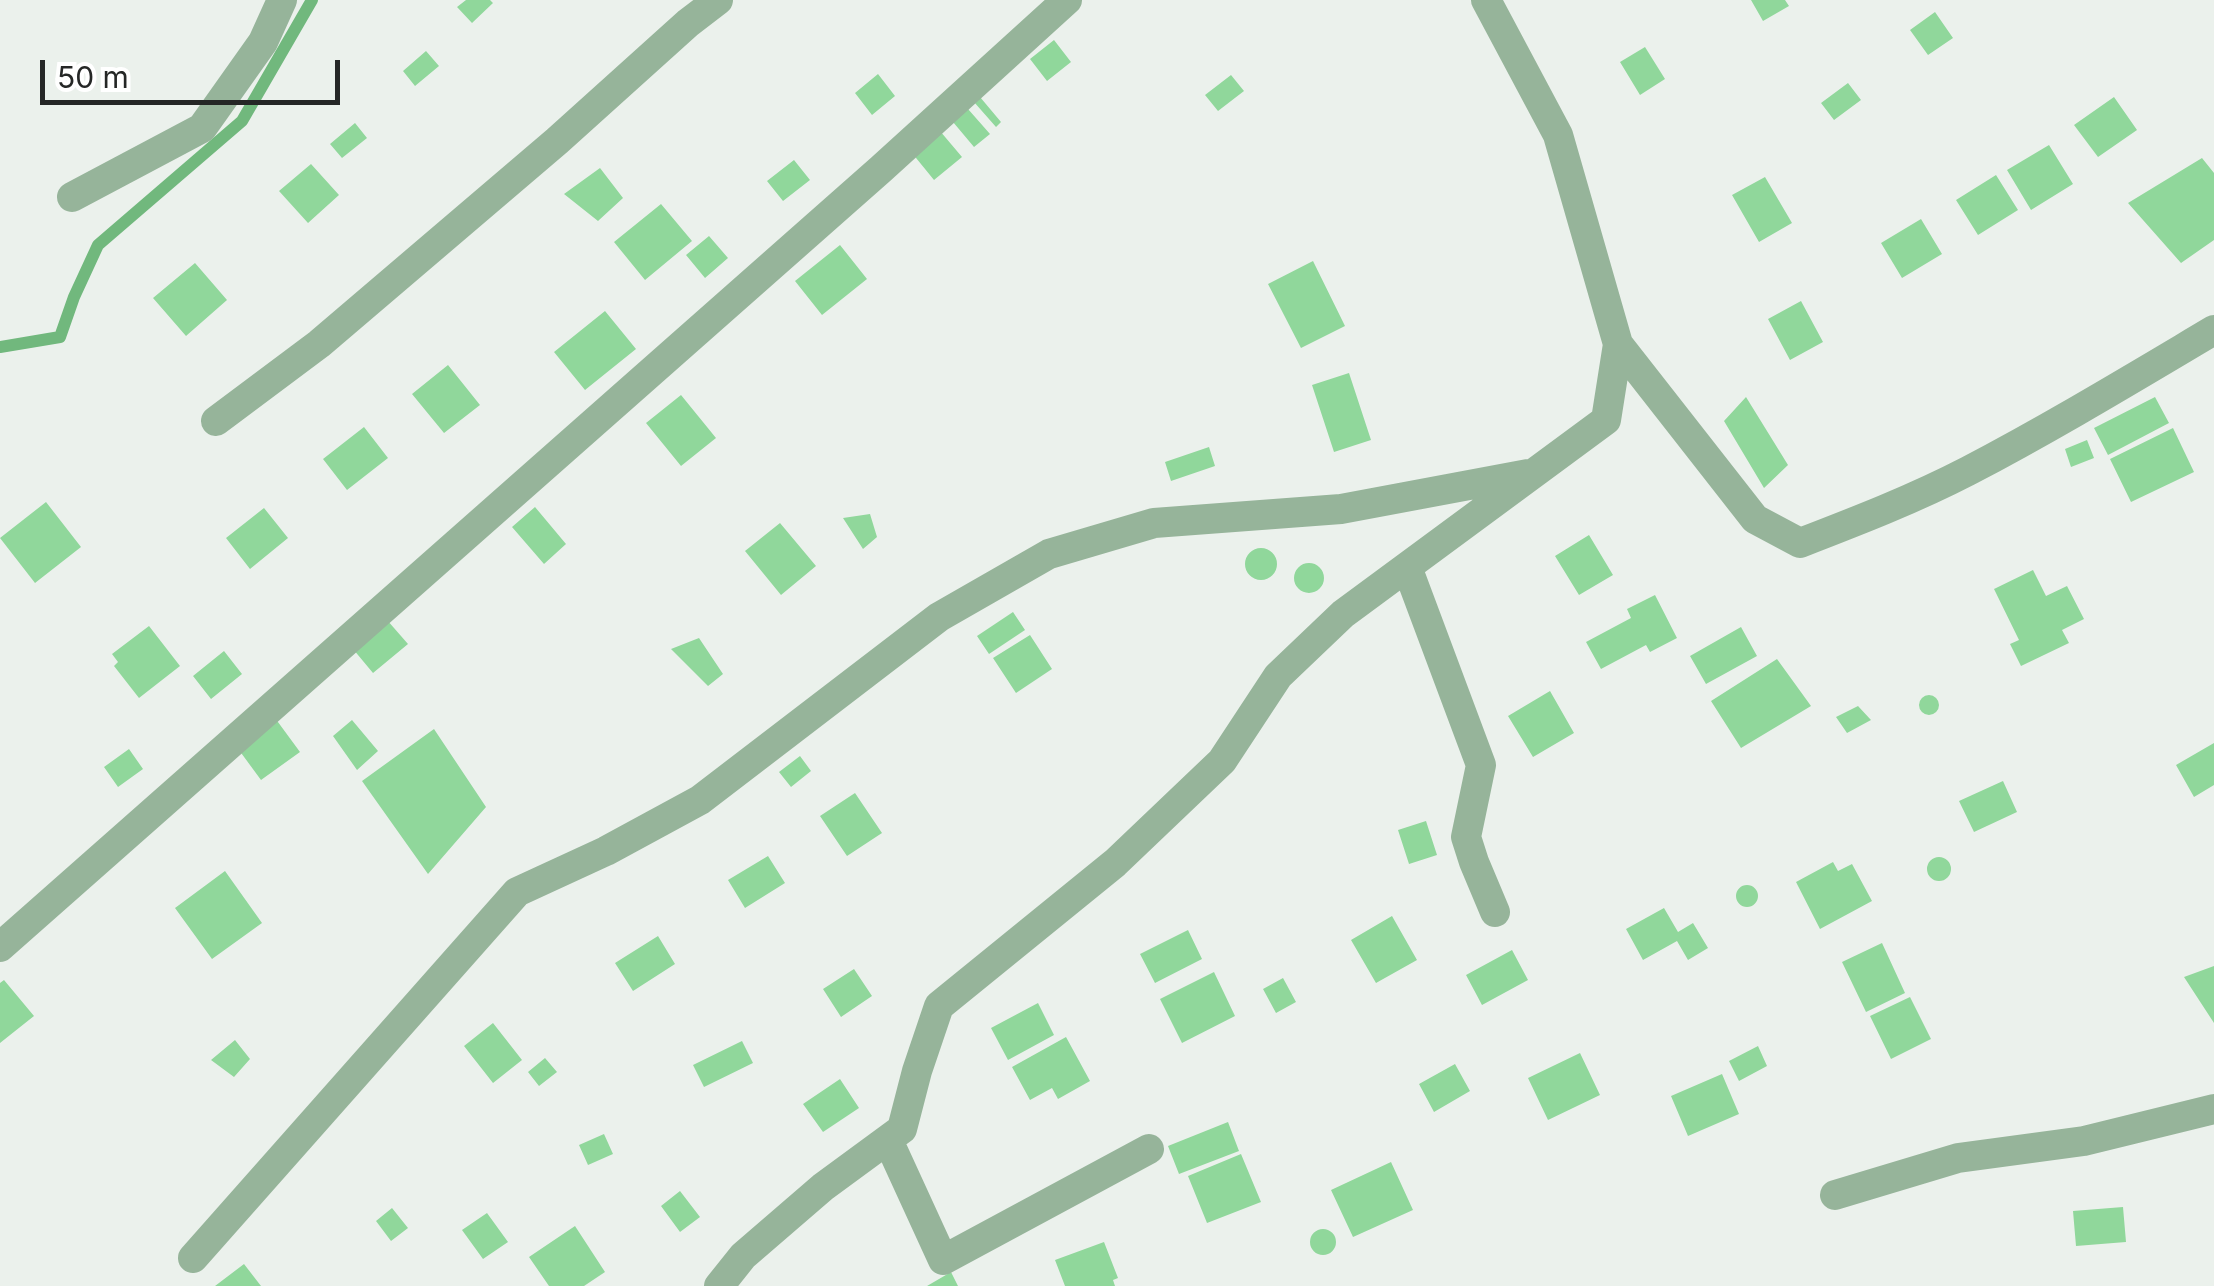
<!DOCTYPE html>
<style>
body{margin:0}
#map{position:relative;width:2214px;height:1286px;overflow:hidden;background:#ebf1ec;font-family:Inter,sans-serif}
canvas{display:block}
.scale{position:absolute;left:40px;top:60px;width:300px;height:45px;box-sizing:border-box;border:5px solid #252726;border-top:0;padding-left:12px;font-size:30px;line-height:35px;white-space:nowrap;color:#252726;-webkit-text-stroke:8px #fff;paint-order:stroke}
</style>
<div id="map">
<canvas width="2214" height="1286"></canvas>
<div class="scale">50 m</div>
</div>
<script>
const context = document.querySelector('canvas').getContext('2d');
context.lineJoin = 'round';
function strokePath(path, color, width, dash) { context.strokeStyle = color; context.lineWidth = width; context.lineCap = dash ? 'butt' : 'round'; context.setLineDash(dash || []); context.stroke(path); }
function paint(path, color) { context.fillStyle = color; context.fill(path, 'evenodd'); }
strokePath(new Path2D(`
 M0 347 60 337 74 297 98 245 242 121 312 0`), '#71b87d', 12);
paint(new Path2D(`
 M466 0H490L493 3 472 23 457 7Z
 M1751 0H1785L1789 6 1763 21Z
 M1935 12 1953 38 1928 55 1910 30Z
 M1054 40 1071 62 1047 81 1030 59Z
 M1645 47 1665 79 1640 95 1620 62Z
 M426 51 439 66 415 86 403 71Z
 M878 74 895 96 872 115 855 93Z
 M1231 75 1244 91 1218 111 1205 95Z
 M1848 83 1861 100 1834 120 1821 103Z
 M980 97 1001 122 996 127 974 102Z
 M2114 97 2137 130 2098 157 2074 125Z
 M968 109 990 134 974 147 953 122Z
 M355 123 367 138 342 158 330 144Z
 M940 131 962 157 934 180 912 153Z
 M2049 145 2073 184 2031 210 2007 170Z
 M2202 158 2214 173V240L2181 263 2128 203Z
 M794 160 810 180 783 201 767 181Z
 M311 164 339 195 308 223 279 191Z
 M600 168 623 198 598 221 564 194Z
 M1996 175 2018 210 1978 235 1956 200Z
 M1765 177 1792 223 1759 242 1732 195Z
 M661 204 692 241 645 280 614 242Z
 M1921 219 1942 254 1902 278 1881 243Z
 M709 236 728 258 705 278 686 255Z
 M840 245 867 279 822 315 795 281Z
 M1313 261 1345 326 1301 348 1268 284Z
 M195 263 227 300 186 336 153 298Z
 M1801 301 1823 342 1790 360 1768 319Z
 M605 311 636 349 585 390 554 352Z
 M448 365 480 405 444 433 412 394Z
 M1349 373 1371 440 1334 452 1312 385Z
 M681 395 716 438 681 466 646 423Z
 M1746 397 1788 465 1764 488 1724 421Z
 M2155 397 2169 423 2108 455 2094 428Z
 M364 427 388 458 347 490 323 459Z
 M2173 428 2194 472 2131 502 2110 459Z
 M2087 440 2094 458 2071 467 2065 449Z
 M1209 447 1215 466 1171 481 1165 462Z
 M46 502 81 547 35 583 0 538Z
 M535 507 566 544 544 564 512 527Z
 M264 508 288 538 250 569 226 538Z
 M870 514 877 537 863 549 843 518Z
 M780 523 816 566 781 595 745 551Z
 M1589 535 1613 575 1579 595 1555 556Z
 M1245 564a16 16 0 1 1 32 0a16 16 0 1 1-32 0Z
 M1294 578a15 15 0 1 1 30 0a15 15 0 1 1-30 0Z
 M2033 570 2046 596 2067 586 2084 619 2062 630 2069 643 2021 666 2010 644 2019 640 1994 589Z
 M1655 595 1677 638 1650 652 1646 645 1601 669 1586 642 1631 618 1627 609Z
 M1013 612 1025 630 989 654 977 636Z
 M387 620 408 644 373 673 353 649Z
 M149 626 180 666 139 698 114 666 118 662 112 654Z
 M1741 627 1757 656 1706 684 1690 656Z
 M1030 635 1052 669 1016 693 993 658Z
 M699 638 723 674 708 686 671 649Z
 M224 651 242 674 211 699 193 676Z
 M1777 659 1811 706 1741 748 1711 701Z
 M1550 691 1574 733 1533 757 1508 716Z
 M1919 705a10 10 0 1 1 20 0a10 10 0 1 1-20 0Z
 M1858 706 1871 720 1847 733 1836 717Z
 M275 718 300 752 261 780 236 746Z
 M352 720 378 751 357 770 333 736Z
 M434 729 486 807 428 874 362 781Z
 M2214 743V785L2194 797 2176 765Z
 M129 749 143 769 118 787 104 767Z
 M800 756 811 771 791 787 779 772Z
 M2003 781 2017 812 1974 832 1959 801Z
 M855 793 882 833 847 856 820 816Z
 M1426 821 1437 855 1409 864 1398 830Z
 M768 856 785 883 745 908 728 880Z
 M1927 869a12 12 0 1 1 24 0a12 12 0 1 1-24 0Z
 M1833 862 1838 871 1852 864 1872 901 1820 929 1796 882Z
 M225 871 262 923 212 959 175 908Z
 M1736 896a11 11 0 1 1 22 0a11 11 0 1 1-22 0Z
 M1664 908 1678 932 1693 923 1708 948 1688 960 1677 941 1643 960 1626 929Z
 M1392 916 1417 960 1376 983 1351 940Z
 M1188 930 1202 959 1155 983 1140 954Z
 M658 936 675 964 633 991 615 963Z
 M1882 943 1905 993 1866 1012 1842 962Z
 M1512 950 1528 980 1482 1005 1466 975Z
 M2214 966V1023L2184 977Z
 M854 969 872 996 841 1017 823 989Z
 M1214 972 1235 1016 1182 1043 1160 999Z
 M1283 978 1296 1002 1276 1013 1263 989Z
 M4 980 34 1016 0 1043V983Z
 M1910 997 1931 1039 1891 1059 1870 1016Z
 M1038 1003 1054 1035 1008 1060 991 1028Z
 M493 1023 522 1060 493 1083 464 1046Z
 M1066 1037 1090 1081 1058 1099 1052 1088 1030 1100 1012 1067Z
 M235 1040 250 1059 234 1077 211 1060Z
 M742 1041 753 1063 704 1087 693 1065Z
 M1758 1046 1767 1066 1739 1081 1729 1061Z
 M1580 1053 1600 1095 1548 1120 1528 1078Z
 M545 1058 557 1072 539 1086 528 1072Z
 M1455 1064 1470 1091 1434 1112 1419 1084Z
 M1722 1074 1739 1114 1688 1136 1671 1096Z
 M840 1079 859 1108 823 1132 803 1104Z
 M1228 1122 1239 1151 1179 1174 1168 1146Z
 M604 1134 613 1154 588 1165 579 1145Z
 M1241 1154 1261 1202 1207 1223 1188 1176Z
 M1391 1162 1413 1210 1353 1237 1331 1190Z
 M680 1191 700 1217 680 1232 661 1206Z
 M2123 1207 2126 1242 2076 1246 2073 1211Z
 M392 1208 408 1228 391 1241 376 1221Z
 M487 1213 508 1242 483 1259 462 1230Z
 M575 1226 605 1272 584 1286H549L529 1257Z
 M1310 1242a13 13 0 1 1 26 0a13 13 0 1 1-26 0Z
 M1104 1242 1118 1278 1113 1280 1115 1286H1065L1055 1260Z
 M244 1264 261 1286H215Z
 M951 1272 958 1286H927Z`), '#90d79b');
strokePath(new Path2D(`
 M72 197 202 128 263 42 282 0
 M1618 344 1755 519 1800 543C1857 521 1914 499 1968 471 2052 427 2133 378 2214 330
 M216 421 319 344 557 141 688 23 718 0
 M1407 567 1481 765 1466 837 1474 862 1495 912
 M0 947 881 169 1067 0
 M888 1140 943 1260 1149 1149
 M1835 1195 1958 1158 2084 1141 2214 1109
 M193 1258 517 892 606 851 700 800 939 617 1049 554 1154 523 1341 509 1528 474
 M719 1286 743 1256 823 1187 902 1129 917 1071 939 1006 1115 863 1222 761 1278 676 1343 614 1606 420 1618 344 1558 135 1486 0`), '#96b49a', 30);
</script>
